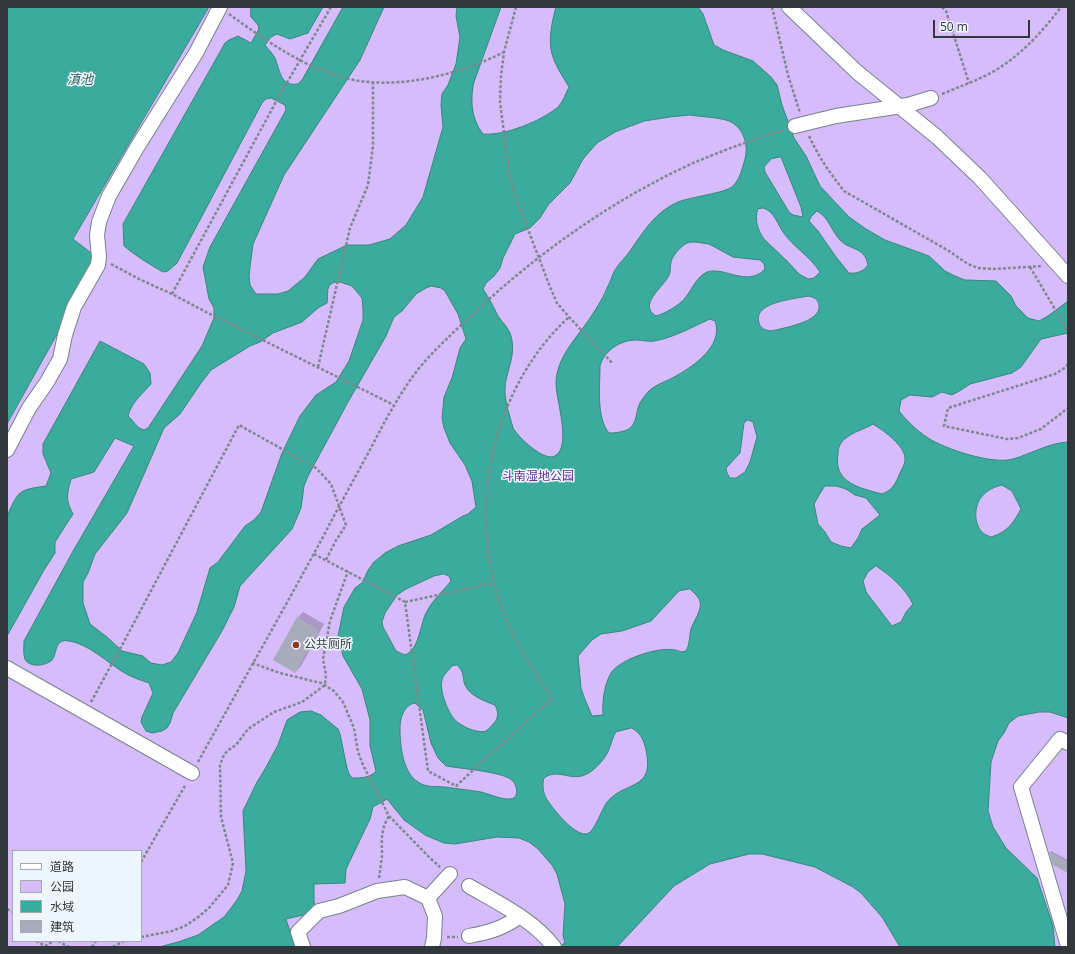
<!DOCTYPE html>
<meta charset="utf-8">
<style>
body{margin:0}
#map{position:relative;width:1075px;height:954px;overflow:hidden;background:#dce9f5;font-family:"Open Sans","Noto Sans SC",sans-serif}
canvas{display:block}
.frame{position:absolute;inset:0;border:8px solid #32373b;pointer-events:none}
.legend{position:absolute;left:12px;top:850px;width:130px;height:92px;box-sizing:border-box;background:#eef6fd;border:1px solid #a3aaaf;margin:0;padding:5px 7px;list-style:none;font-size:12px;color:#32373b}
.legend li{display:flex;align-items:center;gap:8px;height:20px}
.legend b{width:20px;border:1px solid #a3aaaf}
.scale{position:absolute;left:933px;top:20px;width:97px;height:18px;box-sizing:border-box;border:2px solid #32373b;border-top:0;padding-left:5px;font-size:12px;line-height:14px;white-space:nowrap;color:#32373b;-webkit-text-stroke:3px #eef6fd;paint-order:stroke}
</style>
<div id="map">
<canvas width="1075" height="954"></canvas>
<div class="frame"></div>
<ul class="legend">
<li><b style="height:5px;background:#fff"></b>道路</li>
<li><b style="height:11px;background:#d6bcfb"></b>公园</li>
<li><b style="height:11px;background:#3aab9c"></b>水域</li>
<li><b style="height:11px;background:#a8acba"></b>建筑</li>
</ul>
<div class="scale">50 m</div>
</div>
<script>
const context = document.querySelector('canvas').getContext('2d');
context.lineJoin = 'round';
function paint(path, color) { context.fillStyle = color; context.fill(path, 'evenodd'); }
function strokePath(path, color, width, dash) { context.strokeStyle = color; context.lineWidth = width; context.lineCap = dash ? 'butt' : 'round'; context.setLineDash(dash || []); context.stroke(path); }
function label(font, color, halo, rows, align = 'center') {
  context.font = font + ' "Open Sans","Noto Sans SC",sans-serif'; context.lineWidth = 3; context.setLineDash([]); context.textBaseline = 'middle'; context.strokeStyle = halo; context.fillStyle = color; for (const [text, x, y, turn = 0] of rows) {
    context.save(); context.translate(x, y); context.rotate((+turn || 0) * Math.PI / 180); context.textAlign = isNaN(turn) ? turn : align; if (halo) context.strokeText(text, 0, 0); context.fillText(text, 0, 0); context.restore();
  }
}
paint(new Path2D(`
 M209 7H1068V947H7V424L99 259 73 239ZM13 851H141V941H13Z`), '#d6bcfb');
const water = new Path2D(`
 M7 7H209L73 239 99 259 7 424Z
 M251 7H323L308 33 290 39 277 34 271 37 265 45C268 49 273 54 275 58 280 70 280 87 298 84L302 80 343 7H384L360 60 284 175 253 244 249 275 250 285 256 294H278L288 291 305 277 318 259 347 245H369L390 239 406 225 423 197 443 127 441 105 442 94 448 85 456 64 460 37 456 16 457 7H501L474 82C470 100 471 118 483 134 505 136 541 121 558 107 563 102 566 93 569 87 563 77 555 65 552 54 548 39 552 22 556 7H698L703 14 714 45 723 50 753 61 771 77 777 85 782 105 794 138 806 156 820 186 849 217 866 229 885 240 929 256 945 271 955 276 965 280 996 281 1011 296 1016 306 1028 318 1039 321 1048 316 1068 301V333L1041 339 1021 367 1012 373 970 384 961 390 952 395 942 392 932 397 910 395 901 400 899 411C907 421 916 430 928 438 945 449 993 465 1013 459 1031 454 1048 443 1068 442V718L1050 712H1039L1018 716 1009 723 1004 733 998 741 991 762 988 811 993 827 1006 848 1037 878 1053 926 1055 947H900L882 917 861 893 853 887 815 867 762 854H749L710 864 674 886 617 947H558L565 943 563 935 565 904 557 874 552 865 538 849 529 842 519 838 497 837 455 844 444 843 425 835 404 820 387 799 373 807 370 819 346 869 345 883 314 884V901L316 912 286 919 295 947H159L178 942 198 935 224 917 237 900 242 891 246 871 243 811 257 782 265 769 278 745 287 720 300 712 311 711 321 715 338 729 340 734 347 768 349 774 352 778C361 778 370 778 376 771L370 746V720L362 689 343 656 338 636 344 607 355 588 363 582 367 572 373 563 385 553 398 546 431 535 463 516 468 514 476 507 472 481 465 465 450 443 444 428 442 418 444 397 452 378 460 348 466 339 458 314 445 291 441 288 431 286 426 288 416 294 402 311 394 317 386 336 348 402 308 476 304 486 301 508 292 529 240 586 234 607 222 631 173 713 170 723 167 728 162 731 152 733 146 731 141 722 142 717 153 693 149 683C140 680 131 677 123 672 107 662 87 643 68 641 64 640 62 641 59 643 55 648 56 655 52 660 46 666 29 668 25 659 23 654 24 646 24 641L72 553 134 446 115 438 94 472 71 479C67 495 65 499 73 514L55 542V553L44 570 7 636V516C19 490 18 490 46 486L51 473 43 454V444L100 341 144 364 150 373 151 384C142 394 131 403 128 416 134 421 136 428 144 430L148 428 202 346 214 318V308L209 299 203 267 210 247 286 110 285 105 271 98 266 99 262 103 177 263 168 271 163 272C149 264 136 256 124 246L123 224 225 43 229 40 238 36 251 43 259 29 258 25 251 17ZM690 115C702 117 715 117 726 120 743 125 749 144 745 159 742 169 740 179 733 186 726 193 690 197 678 202 655 212 644 231 630 251 626 257 619 263 615 270 612 275 611 281 608 286 604 296 598 306 592 315 579 336 556 356 556 384 556 399 572 447 555 456 544 462 518 437 513 428 510 416 505 403 505 391 505 371 518 355 510 333 507 326 502 322 498 316 493 306 489 298 483 289L486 283 494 276 500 268 503 258 515 234 530 228 540 218 548 205 570 183 583 159 597 143 615 132 644 121 670 117ZM781 157 801 207 803 217 793 215 789 212 765 172 764 167 771 159ZM763 208C774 211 777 223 783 232 793 247 810 256 820 272L814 278 808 279 799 274 788 262 764 239C758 231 754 219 758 209ZM817 211C829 217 831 231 841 241 850 250 865 247 868 265 864 271 857 274 849 273L836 257 818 231 809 221 811 217ZM696 242 709 244 733 257 760 260 764 264 765 269C747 288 725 266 707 272 696 277 692 290 685 298 680 305 664 314 656 316 638 305 662 288 668 277 671 272 670 268 671 262 672 256 681 246 687 243 690 242 693 242 696 242ZM335 282H340L352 286 362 298 363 309V320L349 361 336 382 316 395 300 416 282 453 261 512 254 520 245 526 218 562 210 568 197 612 178 653 171 662 162 665 151 663 143 656 122 651 107 637 90 624 83 603V582L88 573 95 554 127 513 164 428 180 414 201 383 211 370 250 346 260 342 273 333 302 322 318 308 327 303C329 294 324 286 335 282ZM808 296C814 297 818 299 819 305 822 322 783 328 771 331 765 330 761 329 759 323 752 302 795 299 808 296ZM710 319 715 321C724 345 694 366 676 376 668 381 656 384 649 391 646 394 642 399 640 403 636 410 637 423 630 428 625 432 615 433 609 433 596 418 600 385 600 366 604 351 620 340 636 340 642 340 648 342 654 341 673 338 692 327 710 319ZM748 420 753 422 757 437 750 462 745 472 736 478H730L727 473 726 468 740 453 744 423ZM873 424C884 431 906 446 905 460 905 465 901 470 899 475 895 485 892 490 882 494 860 488 833 483 838 454 838 448 840 442 846 438 853 432 865 429 873 424ZM1002 485 1012 491 1021 509C1013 523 1008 532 991 537 989 536 985 535 983 533 979 530 977 524 976 519 974 500 985 489 1002 485ZM825 486H836L846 489 855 495 866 498 880 515 862 529 858 538 851 548 841 546 831 542 825 532 818 524 814 504 819 495ZM876 566C890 575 905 588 913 604L906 612 901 622 892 626 866 592 863 581 868 572ZM444 574 449 576 451 581C443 591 433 600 427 611 420 623 420 649 405 655L396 651 383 627 382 622 385 613 397 595 406 589 434 576ZM690 589C693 592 697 595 699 599 704 608 694 620 691 629 689 637 690 644 686 651L681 652C666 643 619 659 611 673 604 685 602 702 603 715L592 716 584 697 581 688 578 656 592 640 601 634 622 631 651 621 679 591ZM457 665C463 670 463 675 464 682 467 695 484 701 495 705 498 711 499 716 495 722 492 725 489 729 486 731 477 734 461 726 455 720 448 713 439 690 442 680 443 675 449 670 452 666ZM415 703 423 710 431 743 438 758 446 766C464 769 494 771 509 778 518 783 521 800 508 799 499 799 490 794 481 792 470 790 457 789 445 787 436 786 427 788 418 782 403 773 400 746 400 729 400 719 403 705 415 703ZM632 728C641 733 644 741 646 750 655 791 626 780 607 802 602 809 595 829 589 833 577 840 552 808 546 798 543 792 542 784 544 778 560 766 574 787 594 769 600 764 606 757 609 749 612 743 612 737 616 732Z`);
paint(water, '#3aab9c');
strokePath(water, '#38887f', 1);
paint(new Path2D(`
 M303 612 324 624 301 666 295 672 297 618Z
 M1051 851 1068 860V871L1054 864 1050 852Z`), '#0003');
paint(new Path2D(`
 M297 617 319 630 295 673 273 660Z
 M1049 852 1068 862V873L1053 865Z`), '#a8acba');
const minor = new Path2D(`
 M789 7 857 72 937 137 980 178 1068 276
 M795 126 836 116 908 105 931 98
 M7 450 29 408 47 382 60 359 65 335 74 307 98 265 99 257 97 235 99 222 109 196 136 149 196 53 220 7
 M7 668 192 773
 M1068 743 1060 739 1021 787 1068 946
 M469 886C498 903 534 920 554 947
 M428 898 450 874
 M469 936C490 932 501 929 519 917
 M303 947 298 932 319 911 339 906 377 891 405 887 428 898 435 916 434 938 432 947`);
strokePath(minor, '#76838d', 16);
strokePath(new Path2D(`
 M516 7 504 52 501 76 500 102 509 172 516 198 550 287 557 303 569 317 613 364
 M772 7 788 75 800 113
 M942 7 946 11 969 83
 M229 14C265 40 303 67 345 78 395 91 459 75 504 52
 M942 94C961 86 979 80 996 70 1022 54 1043 31 1061 7
 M809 136C818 156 830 173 844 191L949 251 968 264 978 268 993 269 1043 266
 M111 264 141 280 172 294 206 312 394 405
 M1030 267 1068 331
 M172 294 278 98 331 7
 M1068 364 1066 367 1055 374 948 408 944 426 1007 439 1018 438 1041 429 1068 408
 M318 367 350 228 368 185 373 146V82
 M314 554 405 602 428 771 456 786 552 698C528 662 504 625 494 582 471 490 498 382 569 317
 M405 602 494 583
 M252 663 280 673 321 683 334 691 343 702 354 728 358 752 363 765 389 816 430 858 440 867
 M91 702 127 636 239 425 316 468 331 484 346 525 335 542 326 560
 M198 762C240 686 283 611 324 535 340 504 357 474 373 444 387 417 401 391 420 367 436 348 455 331 474 313 538 253 611 201 691 164 721 151 752 140 784 130
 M141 862 186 784
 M379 878C380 871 381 863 382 856 382 840 380 831 389 816
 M7 909 13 912
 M141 937 172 931 185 926 197 918 209 908 228 885 233 863 221 817 220 765 223 757 227 751 236 745 248 729 274 712 302 702 325 685 326 675 323 659 330 621 348 571
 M447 937H458
 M36 941 45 946 54 941
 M58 941 69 947
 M92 947 96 941
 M113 947 124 941`), '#7f878f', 2.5, [3, 2]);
strokePath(minor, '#fff', 14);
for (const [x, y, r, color] of [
 [296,645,4,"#9b321a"]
]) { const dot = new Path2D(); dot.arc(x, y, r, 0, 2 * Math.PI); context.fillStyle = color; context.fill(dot); strokePath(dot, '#eef6fd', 1.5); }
label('12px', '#612f93', '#eef6fd', [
 ["斗南湿地公园",538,477]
]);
label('12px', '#32373b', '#eef6fd', [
 ["公共厕所",304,645]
], 'left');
label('italic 13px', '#246058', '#eef6fd', [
 ["滇池",80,80]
]);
</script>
